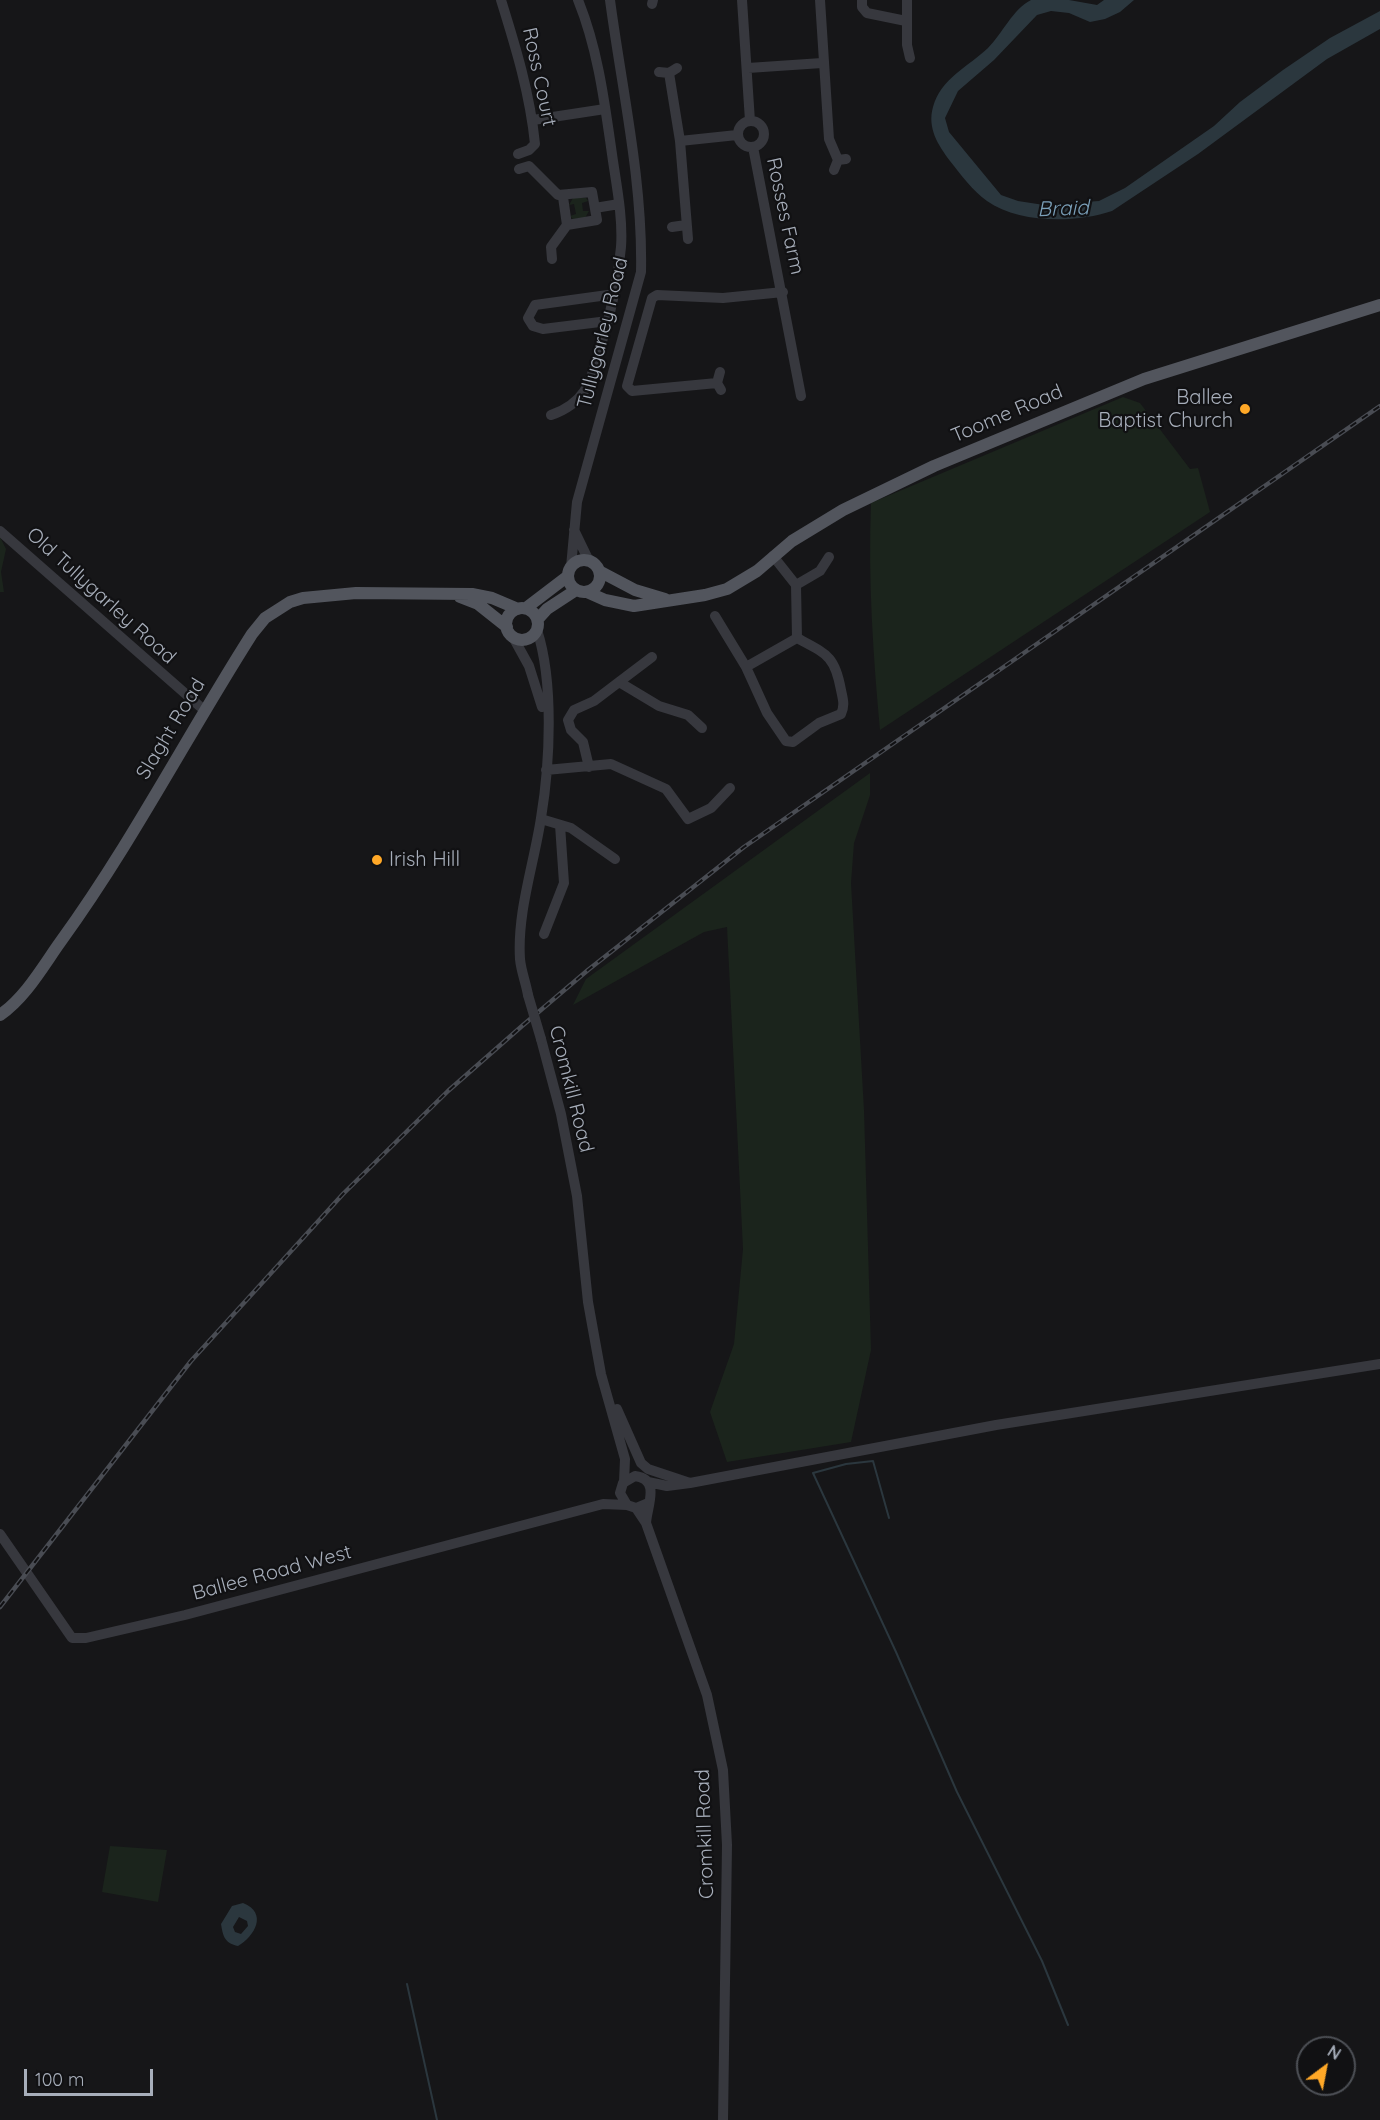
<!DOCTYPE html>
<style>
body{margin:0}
#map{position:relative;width:1380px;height:2120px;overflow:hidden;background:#161618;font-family:Quicksand,sans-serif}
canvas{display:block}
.north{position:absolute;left:1296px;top:2036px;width:60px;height:60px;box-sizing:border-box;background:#111113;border:2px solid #4d5056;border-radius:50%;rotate:32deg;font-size:16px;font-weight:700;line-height:24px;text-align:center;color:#a7aeba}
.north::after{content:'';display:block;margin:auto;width:21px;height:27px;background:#ffa827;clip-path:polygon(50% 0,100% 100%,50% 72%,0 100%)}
.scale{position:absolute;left:24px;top:2069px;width:129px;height:27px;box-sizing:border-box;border:3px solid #a7aeba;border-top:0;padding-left:8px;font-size:18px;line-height:21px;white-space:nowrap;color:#a7aeba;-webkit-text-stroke:4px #111113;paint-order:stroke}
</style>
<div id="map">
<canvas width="1380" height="2120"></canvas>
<div class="north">N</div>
<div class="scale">100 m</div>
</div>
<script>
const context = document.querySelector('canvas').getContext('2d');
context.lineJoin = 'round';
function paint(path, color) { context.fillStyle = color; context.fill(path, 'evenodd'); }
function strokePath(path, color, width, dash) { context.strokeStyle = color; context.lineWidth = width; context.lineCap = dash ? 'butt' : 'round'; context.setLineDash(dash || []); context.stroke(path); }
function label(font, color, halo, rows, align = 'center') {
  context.font = font + ' Quicksand,sans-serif'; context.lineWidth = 4.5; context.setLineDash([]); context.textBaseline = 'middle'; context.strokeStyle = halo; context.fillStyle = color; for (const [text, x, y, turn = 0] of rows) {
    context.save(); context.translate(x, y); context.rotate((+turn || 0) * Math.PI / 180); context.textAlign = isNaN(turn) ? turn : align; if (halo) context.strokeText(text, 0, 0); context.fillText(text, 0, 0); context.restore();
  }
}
paint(new Path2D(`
 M573 198H586L588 201 582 203 583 211H589L585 218 573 219 570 216 576 214 574 204 569 205Z
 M1123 397 1140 403 1190 469 1198 468 1210 512 880 730C873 654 868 580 871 503Z
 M0 537 6 549 1 572 4 592H0Z
 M870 773V795L854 843 851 883 864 1110 871 1350 851 1442 727 1462 710 1412 734 1344 743 1249 727 927 704 932 573 1005 586 979Z
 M110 1846 167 1850 158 1902 102 1892Z`), '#1b241c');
paint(new Path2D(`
 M1031 0H1069L1097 5 1104 0H1134L1120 12 1105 19 1090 22 1069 13 1051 11 1037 15 994 60 958 91 945 118 949 132 1001 195 1018 201 1044 205 1099 201 1125 188 1214 126 1240 102 1283 70 1330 38 1380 11V29L1327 59 1198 154 1112 211C1077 223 1019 224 987 201 973 191 961 175 950 161 938 145 927 128 933 107 940 79 969 66 988 48 1003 33 1012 10 1031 0Z
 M243 1903C268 1913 255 1936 238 1946 225 1943 223 1937 221 1924L232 1906ZM239 1917 247 1921 248 1926 241 1934 235 1932 233 1927Z`), '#2b373e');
strokePath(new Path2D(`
 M889 1518 873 1461 846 1464 813 1473 896 1652 957 1792 1042 1961 1068 2025
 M407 1984 437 2120`), '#2b373e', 2);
strokePath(new Path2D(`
 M501 0C516 48 530 94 535 144L529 150 518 154
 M742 0 750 121
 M820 0 829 139 838 160
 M862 0V7L867 13 906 21
 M907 0V45L910 58
 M652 4 653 0
 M748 68 822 63
 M659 72 669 73 677 68
 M669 73 680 141 688 239
 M533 120 605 109
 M738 134a13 13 0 1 1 26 0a13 13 0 1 1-26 0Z
 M680 141 737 135
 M753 147 801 396
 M519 169 529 166 558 195 592 192 597 220 567 225 563 197
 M834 170 838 160 846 159
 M595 208 619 204
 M672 227 686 225
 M552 259 551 247 567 225
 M608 321 543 329 533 326 528 318 535 305 615 294
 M720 372 717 383 721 390
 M717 383 632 391 627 386 652 298 657 295 723 298 783 292
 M551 415C588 402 591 379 601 345 611 313 618 281 621 247 623 219 617 188 613 161 605 106 599 52 578 0
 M574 530 589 561
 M0 531 204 710
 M571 567 577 502 641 272C643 181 622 90 610 0
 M796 585 820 571 829 557
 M715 616 746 667 767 713 786 741 793 742 819 723 841 714C845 706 843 699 841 690 835 656 827 654 797 638L796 585 773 556
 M513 637 529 666 542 707
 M746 667 797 638
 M619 682 652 657
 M589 767 583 742 571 730 568 720 574 710 594 701 619 682 659 706 688 715 702 728
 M546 770 611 764 666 789 688 819 711 808 730 788
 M541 819 571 828 615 859
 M544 934 564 883 560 825
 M528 995C526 983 521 971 520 959 517 912 534 864 541 818 550 764 554 682 537 630
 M541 1039 561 1114 577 1196 588 1302 601 1374 625 1459 624 1482
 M617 1409 641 1463 648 1469 690 1483
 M648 1482 667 1486 690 1483 996 1425 1380 1364
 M636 1508 646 1523 707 1695 723 1770 727 1845 723 2120
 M646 1523C647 1506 661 1479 635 1476L623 1483 620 1493 627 1505 636 1508 648 1503
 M0 1534 72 1638H86L185 1615 603 1504 627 1505`), '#37383e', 10);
strokePath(new Path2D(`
 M568 576a16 16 0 1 1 32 0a16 16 0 1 1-32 0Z
 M599 571 635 590 665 599
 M587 592 605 600 634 606 705 595 727 589 757 571 792 541 843 510 934 466 1144 379 1380 305
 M460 597 478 604 507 627
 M526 608 568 576
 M506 624a16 16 0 1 1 32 0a16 16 0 1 1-32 0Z
 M538 619 547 609 576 590
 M0 1015C26 997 43 966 61 941 132 843 187 736 252 634L265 618 290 602 303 598 356 593 472 594 492 598 518 609`), '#52555d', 12);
const rail = new Path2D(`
 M0 1607 191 1361 343 1194 448 1091 522 1026 588 970 744 847 1380 406`);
strokePath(rail, '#494c53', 4.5);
strokePath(rail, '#111113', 2, [7]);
strokePath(new Path2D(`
 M528 995 541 1039`), '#37383e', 10);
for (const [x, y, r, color] of [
 [1245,409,6,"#ffa827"],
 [377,860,6,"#ffa827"]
]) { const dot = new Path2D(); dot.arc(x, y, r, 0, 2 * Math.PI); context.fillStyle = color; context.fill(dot); strokePath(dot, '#111113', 2); }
label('20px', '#a7aeba', '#111113', [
 ["Ross Court",539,77,78],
 ["Rosses Farm",785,216,78],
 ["Tullygarley Road",603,333,-76],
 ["Toome Road",1007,414,-23],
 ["Old Tullygarley Road",101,596,42],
 ["Slaght Road",171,729,-59],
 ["Cromkill Road",571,1089,76],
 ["Ballee Road West",272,1573,-15],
 ["Cromkill Road",705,1834,-92]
]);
label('20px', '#a7aeba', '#111113', [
 ["Ballee",1233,398],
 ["Baptist Church",1233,421],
 ["Irish Hill",389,860,"left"]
], 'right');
label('italic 21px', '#7a9fb8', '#111113', [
 ["Braid",1063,209,-2]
]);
</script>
